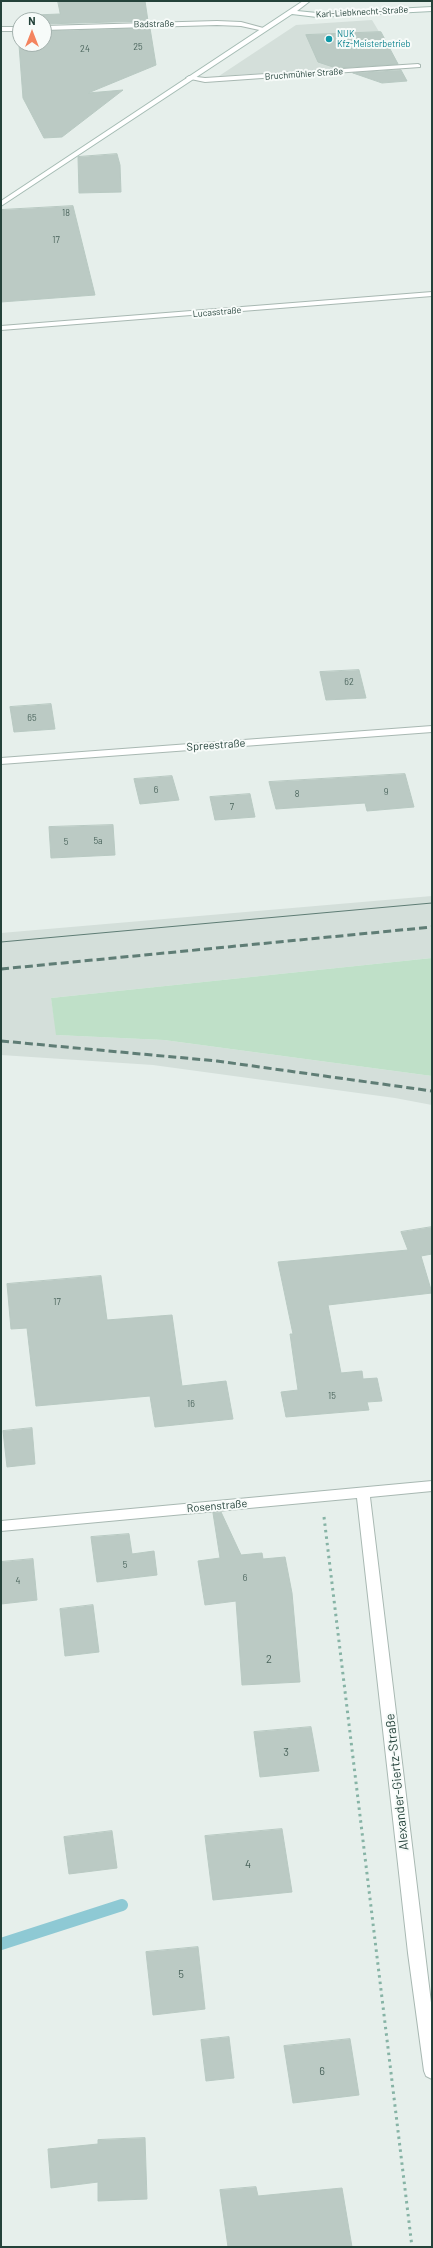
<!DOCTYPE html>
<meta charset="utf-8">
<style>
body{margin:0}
#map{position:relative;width:433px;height:2248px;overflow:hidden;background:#e6efeb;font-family:Barlow,sans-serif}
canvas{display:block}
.frame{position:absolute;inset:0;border:2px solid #24423a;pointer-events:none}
.north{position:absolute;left:12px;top:12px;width:40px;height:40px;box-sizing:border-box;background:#f7fbf9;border:1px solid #a3b1ad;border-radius:50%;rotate:0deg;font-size:11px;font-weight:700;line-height:16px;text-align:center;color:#24423a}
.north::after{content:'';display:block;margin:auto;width:14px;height:18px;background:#f4845f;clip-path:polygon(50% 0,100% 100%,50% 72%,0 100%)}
</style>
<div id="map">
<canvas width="433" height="2248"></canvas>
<div class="frame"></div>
<div class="north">N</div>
</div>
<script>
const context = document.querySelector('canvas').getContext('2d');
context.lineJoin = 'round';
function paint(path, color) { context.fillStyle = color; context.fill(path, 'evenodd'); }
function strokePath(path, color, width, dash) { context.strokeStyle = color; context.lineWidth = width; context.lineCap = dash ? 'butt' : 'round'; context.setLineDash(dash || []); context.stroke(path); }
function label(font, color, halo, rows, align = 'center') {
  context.font = font + ' Barlow,sans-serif'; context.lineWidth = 4; context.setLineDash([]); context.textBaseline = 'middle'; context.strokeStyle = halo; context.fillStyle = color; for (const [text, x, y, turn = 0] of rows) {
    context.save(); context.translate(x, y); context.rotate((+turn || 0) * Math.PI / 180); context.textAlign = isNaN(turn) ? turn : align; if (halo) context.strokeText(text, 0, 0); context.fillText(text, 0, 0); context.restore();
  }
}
paint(new Path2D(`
 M372 20 399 65 219 76 296 25Z
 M432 896V958L51 998 57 1035 164 1040 432 1076V1105L395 1098 153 1065 1 1055V933Z`), '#d4dfda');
paint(new Path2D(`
 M432 958V1076L164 1040 56 1035 51 998Z`), '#bfe0c8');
strokePath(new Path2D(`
 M1 1944 122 1905`), '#8ec9d4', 12);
const building = new Path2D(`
 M58 1H145L148 21 44 24V20H36L35 15 60 14Z
 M150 28 156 65 88 93 123 90 62 137 44 138 23 98 19 45 44 44V31Z
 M381 32 398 64 336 68 318 62 306 35Z
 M401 70 407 81 382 83 353 73Z
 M117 154 120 165 121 192 79 193 78 157Z
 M73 206 95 295 1 302V210Z
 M359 670 366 698 326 700 320 672Z
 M51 704 55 729 14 732 10 707Z
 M405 774 414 807 367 811 365 803 276 809 269 782Z
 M172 776 179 800 140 804 134 779Z
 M250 794 255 817 215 820 210 797Z
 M113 825 115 855 51 858 49 827Z
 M432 1227V1254L421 1256 432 1293 328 1305 341 1373 362 1371 363 1379 377 1378 382 1401 367 1402 369 1410 286 1417 281 1392 298 1390 290 1334H293L278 1262 408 1250 401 1232Z
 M101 1276 107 1320 172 1315 182 1386 226 1381 233 1419 155 1427 150 1396 36 1406 27 1328 11 1329 7 1284Z
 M32 1428 35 1464 7 1467 3 1431Z
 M221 1512 241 1555 262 1553 263 1559 285 1557 292 1593 300 1682 242 1685 236 1601 205 1605 198 1561 220 1558 213 1513Z
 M129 1534 132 1554 154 1551 157 1575 97 1582 91 1537Z
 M33 1559 37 1600 1 1604V1562Z
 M93 1605 99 1652 65 1656 60 1609Z
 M311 1727 319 1771 260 1777 254 1732Z
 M282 1829 292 1892 213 1900 205 1836Z
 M112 1831 117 1868 69 1874 64 1837Z
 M198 1947 205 2009 153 2015 146 1952Z
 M229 2037 234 2078 206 2081 201 2040Z
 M350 2039 359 2095 293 2103 284 2046Z
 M145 2138 147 2199 98 2201V2182L51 2188 48 2149 98 2144V2140Z
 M256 2187 258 2196 342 2188 352 2247H228L220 2190Z`);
paint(building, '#bbcac4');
strokePath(building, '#b8c9c2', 1);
const lane = new Path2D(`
 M418 64 420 65V67L205 82 186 78 189 76 205 78Z`);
const street = new Path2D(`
 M217 21 241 22 267 29 264 31 241 26 217 25 44 30V26Z
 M1 27H20V31H1Z
 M432 292V296L1 330V326Z
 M432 726V732L1 764V758Z
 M432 1481V1491L370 1497 432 2011V2079L426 2076 424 2071 408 1953 357 1498 1 1531V1521Z`);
const secondary = new Path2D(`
 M303 1H310L297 11 317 13 432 7V11L317 17 292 14 1 206V201Z`);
strokePath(lane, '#a8b8b2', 2);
strokePath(street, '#a8b8b2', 2);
strokePath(secondary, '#a4bbb3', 2);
strokePath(new Path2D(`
 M324 1517 412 2247`), '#86b3a5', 3, [2.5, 4]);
paint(lane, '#fff');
paint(street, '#fff');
paint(secondary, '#fff');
strokePath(new Path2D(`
 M1 942 432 903`), '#5f7d75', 1);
strokePath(new Path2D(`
 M1 969 432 927
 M1 1041 217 1061 432 1091`), '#5f7d75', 3, [8, 4]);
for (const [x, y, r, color] of [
 [329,39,4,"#0f9aa8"]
]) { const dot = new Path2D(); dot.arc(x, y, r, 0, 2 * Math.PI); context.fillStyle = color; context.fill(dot); strokePath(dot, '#f7fbf9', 1.5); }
label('9px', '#24423a', '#f7fbf9', [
 ["Karl-Liebknecht-Straße",362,12,-3],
 ["Badstraße",154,24,-1],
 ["Bruchmühler Straße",304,74,-4],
 ["Lucasstraße",217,312,-5]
]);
label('9px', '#0d838f', '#f7fbf9', [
 ["NUK",337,34],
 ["Kfz-Meisterbetrieb",337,44]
], 'left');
label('9px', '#4a645c', null, [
 ["25",138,47],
 ["24",85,49],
 ["18",66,213],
 ["17",56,240],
 ["62",349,682],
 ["65",32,718],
 ["6",156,790],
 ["9",386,792],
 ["8",297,794],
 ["7",232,807],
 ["5a",98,841],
 ["5",66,842],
 ["17",57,1302],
 ["15",332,1396],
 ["16",191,1404],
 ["5",125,1565],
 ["6",245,1578],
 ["4",18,1581]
]);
label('11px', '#24423a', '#f7fbf9', [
 ["Spreestraße",216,745,-4],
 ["Rosenstraße",217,1506,-5]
]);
label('11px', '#4a645c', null, [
 ["2",269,1659],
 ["3",286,1752],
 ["4",248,1864],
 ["5",181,1974],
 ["6",322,2071]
]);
label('13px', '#24423a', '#f7fbf9', [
 ["Alexander-Giertz-Straße",397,1782,-96]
]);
</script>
